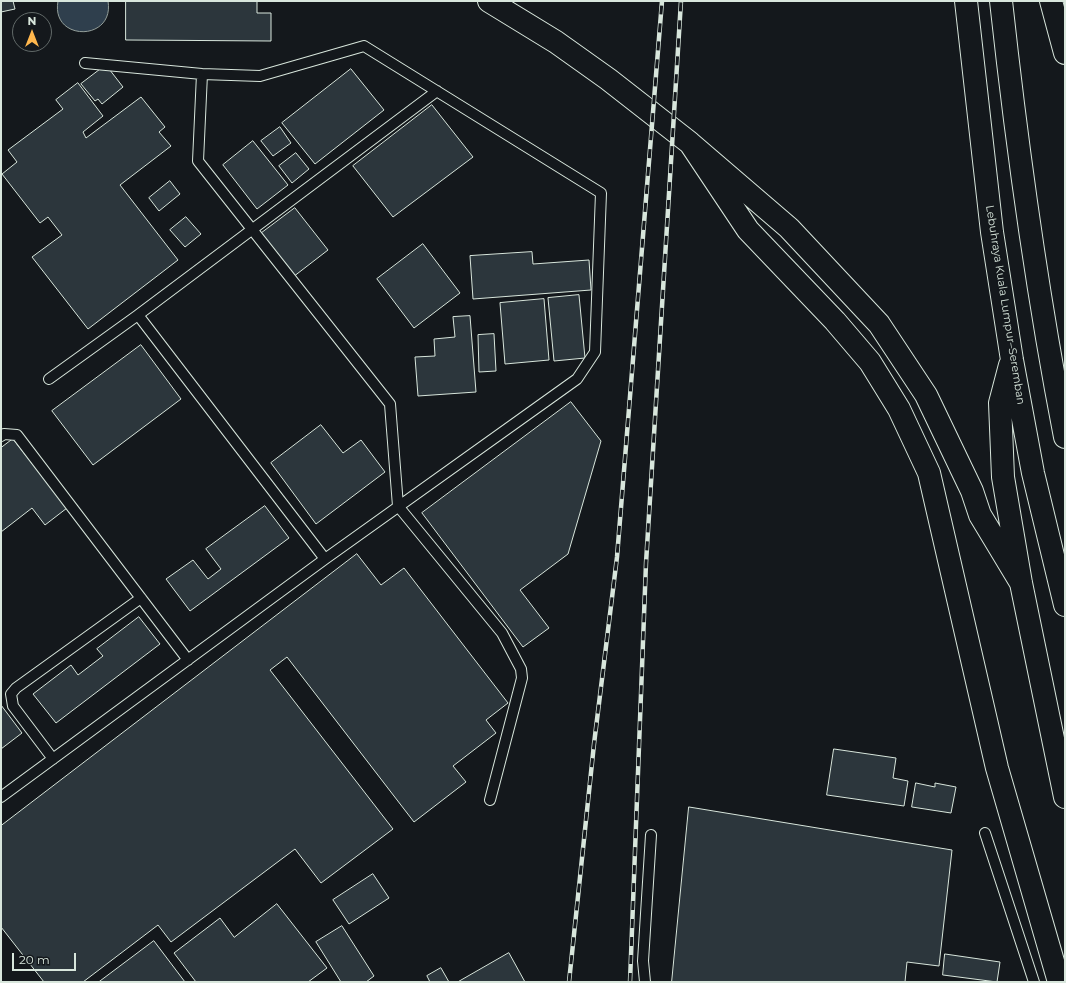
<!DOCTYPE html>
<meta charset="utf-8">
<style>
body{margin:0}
#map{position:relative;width:1066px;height:983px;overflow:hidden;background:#14181c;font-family:Montserrat,sans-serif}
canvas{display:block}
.frame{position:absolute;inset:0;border:2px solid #d8e6dc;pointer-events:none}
.north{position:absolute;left:12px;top:12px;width:40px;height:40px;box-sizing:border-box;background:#14181c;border:1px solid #626a69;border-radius:50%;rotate:0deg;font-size:11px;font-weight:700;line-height:16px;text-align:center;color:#d8e6dc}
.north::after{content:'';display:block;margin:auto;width:14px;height:18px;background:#ffb74d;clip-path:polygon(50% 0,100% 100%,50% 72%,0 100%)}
.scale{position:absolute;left:12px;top:953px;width:64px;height:18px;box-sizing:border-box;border:2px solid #d8e6dc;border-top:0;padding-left:5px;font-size:12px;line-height:14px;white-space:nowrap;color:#d8e6dc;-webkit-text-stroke:3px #14181c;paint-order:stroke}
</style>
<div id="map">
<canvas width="1066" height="983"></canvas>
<div class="frame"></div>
<div class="north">N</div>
<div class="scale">20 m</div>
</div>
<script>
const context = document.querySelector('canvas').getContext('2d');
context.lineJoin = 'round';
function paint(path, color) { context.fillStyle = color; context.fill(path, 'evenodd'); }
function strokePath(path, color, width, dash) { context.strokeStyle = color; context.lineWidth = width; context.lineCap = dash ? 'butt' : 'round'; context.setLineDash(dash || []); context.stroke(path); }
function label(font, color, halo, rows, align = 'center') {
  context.font = font + ' Montserrat,sans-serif'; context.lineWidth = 3; context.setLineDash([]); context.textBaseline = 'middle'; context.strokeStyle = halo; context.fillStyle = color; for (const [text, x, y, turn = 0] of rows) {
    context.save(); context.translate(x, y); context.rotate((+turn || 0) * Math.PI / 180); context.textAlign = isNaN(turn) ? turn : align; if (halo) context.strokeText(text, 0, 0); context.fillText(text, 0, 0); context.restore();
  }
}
const water = new Path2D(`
 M58 1H108C115 42 50 42 58 1Z`);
paint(water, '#2f3f4d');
strokePath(water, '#939e99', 1);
const building = new Path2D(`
 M1 1H13L15 9 1 12Z
 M126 1H257V13H271V41L126 40Z
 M106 65 123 87 102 104 98 99 95 101 81 84Z
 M351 69 384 110 315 164 282 123Z
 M78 83 103 116 83 132 86 138 141 97 165 127 159 132 171 146 120 185 178 260 88 329 32 257 62 235 48 217 40 223 2 174 17 162 8 150 63 109 56 100Z
 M432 105 473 157 393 217 353 166Z
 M280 127 291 143 273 156 261 141Z
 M253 141 288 185 257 209 223 165Z
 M296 153 309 169 292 183 279 166Z
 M170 181 180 194 159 211 149 198Z
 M295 208 328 250 293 277 259 235Z
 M186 217 201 234 185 247 170 230Z
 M423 244 460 293 414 328 377 279Z
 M532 252 533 264 589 260 591 290 473 299 470 256Z
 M579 295 585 358 554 361 548 298Z
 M544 299 549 360 505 364 500 303Z
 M470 316 476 392 418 396 415 357 435 356 434 339 455 337 453 317Z
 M494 334 496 371 479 372 478 335Z
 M141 345 181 399 93 465 52 411Z
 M571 402 601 441 568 554 520 590 549 628 523 647 422 513Z
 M321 425 343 453 361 440 385 472 316 524 271 463Z
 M13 439 67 508 45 525 32 508 1 532V448Z
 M265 506 289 538 190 611 166 579 193 560 208 579 221 569 206 549Z
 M357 554 381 585 404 568 508 703 486 720 496 733 453 766 466 782 414 822 287 657 270 670 393 829 321 883 295 849 171 942 158 925 83 982H44L1 927V826Z
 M139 617 160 644 56 723 33 694 71 665 78 675 103 656 97 649Z
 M1 705 22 733 1 749Z
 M834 749 896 758 893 778 908 781 904 806 827 795Z
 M916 783 935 787V783L956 787 951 813 912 807Z
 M689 807 952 850 939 966 907 962 905 982H672Z
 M373 874 389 898 349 924 333 900Z
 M277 904 327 968 308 982H196L174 953 220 918 234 937Z
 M342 926 374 976 366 982H341L316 942Z
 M154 941 185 982H99Z
 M509 953 525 982H458Z
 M945 954 1000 962 997 982 943 975Z
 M441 968 449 982H430L427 976Z`);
paint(building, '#2c363c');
strokePath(building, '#d8e6dc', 1);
const service = new Path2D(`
 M202 74 198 161 390 404 398 506 502 633 521 669 522 678 490 800
 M138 315 437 91
 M49 379 138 315 325 559
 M1 436 4 434 17 435 188 660
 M53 759 13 706 11 694 16 688 141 598
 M1 797 325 559 577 379 595 352 601 193 364 46 260 76 202 74 85 63
 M985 833 1034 982
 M645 982 643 961 651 835`);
const motorway = new Path2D(`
 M489 1 556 42 608 79 690 143 789 228 879 324 926 395 972 491 980 515 1021 583
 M966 1 992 232 1012 360 1033 473 1065 605
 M1001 1C1017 147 1037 293 1065 437
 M1051 1 1065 53
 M690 143 748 230 835 321 870 362 899 409 929 473 997 768 1059 982
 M1010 365 1000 403 1003 477 1021 583 1065 797`);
strokePath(service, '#d8e6dc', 12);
strokePath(motorway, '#d8e6dc', 24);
strokePath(service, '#14181c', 10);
strokePath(motorway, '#14181c', 22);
const rail = new Path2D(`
 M569 982 594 744 617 557 662 1
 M630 982 646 563 681 1`);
strokePath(rail, '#d8e6dc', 4.5);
strokePath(rail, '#14181c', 3, [9]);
label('11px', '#d8e6dc', '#14181c', [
 ["Lebuhraya Kuala Lumpur–Seremban",1005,305,81]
]);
</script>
